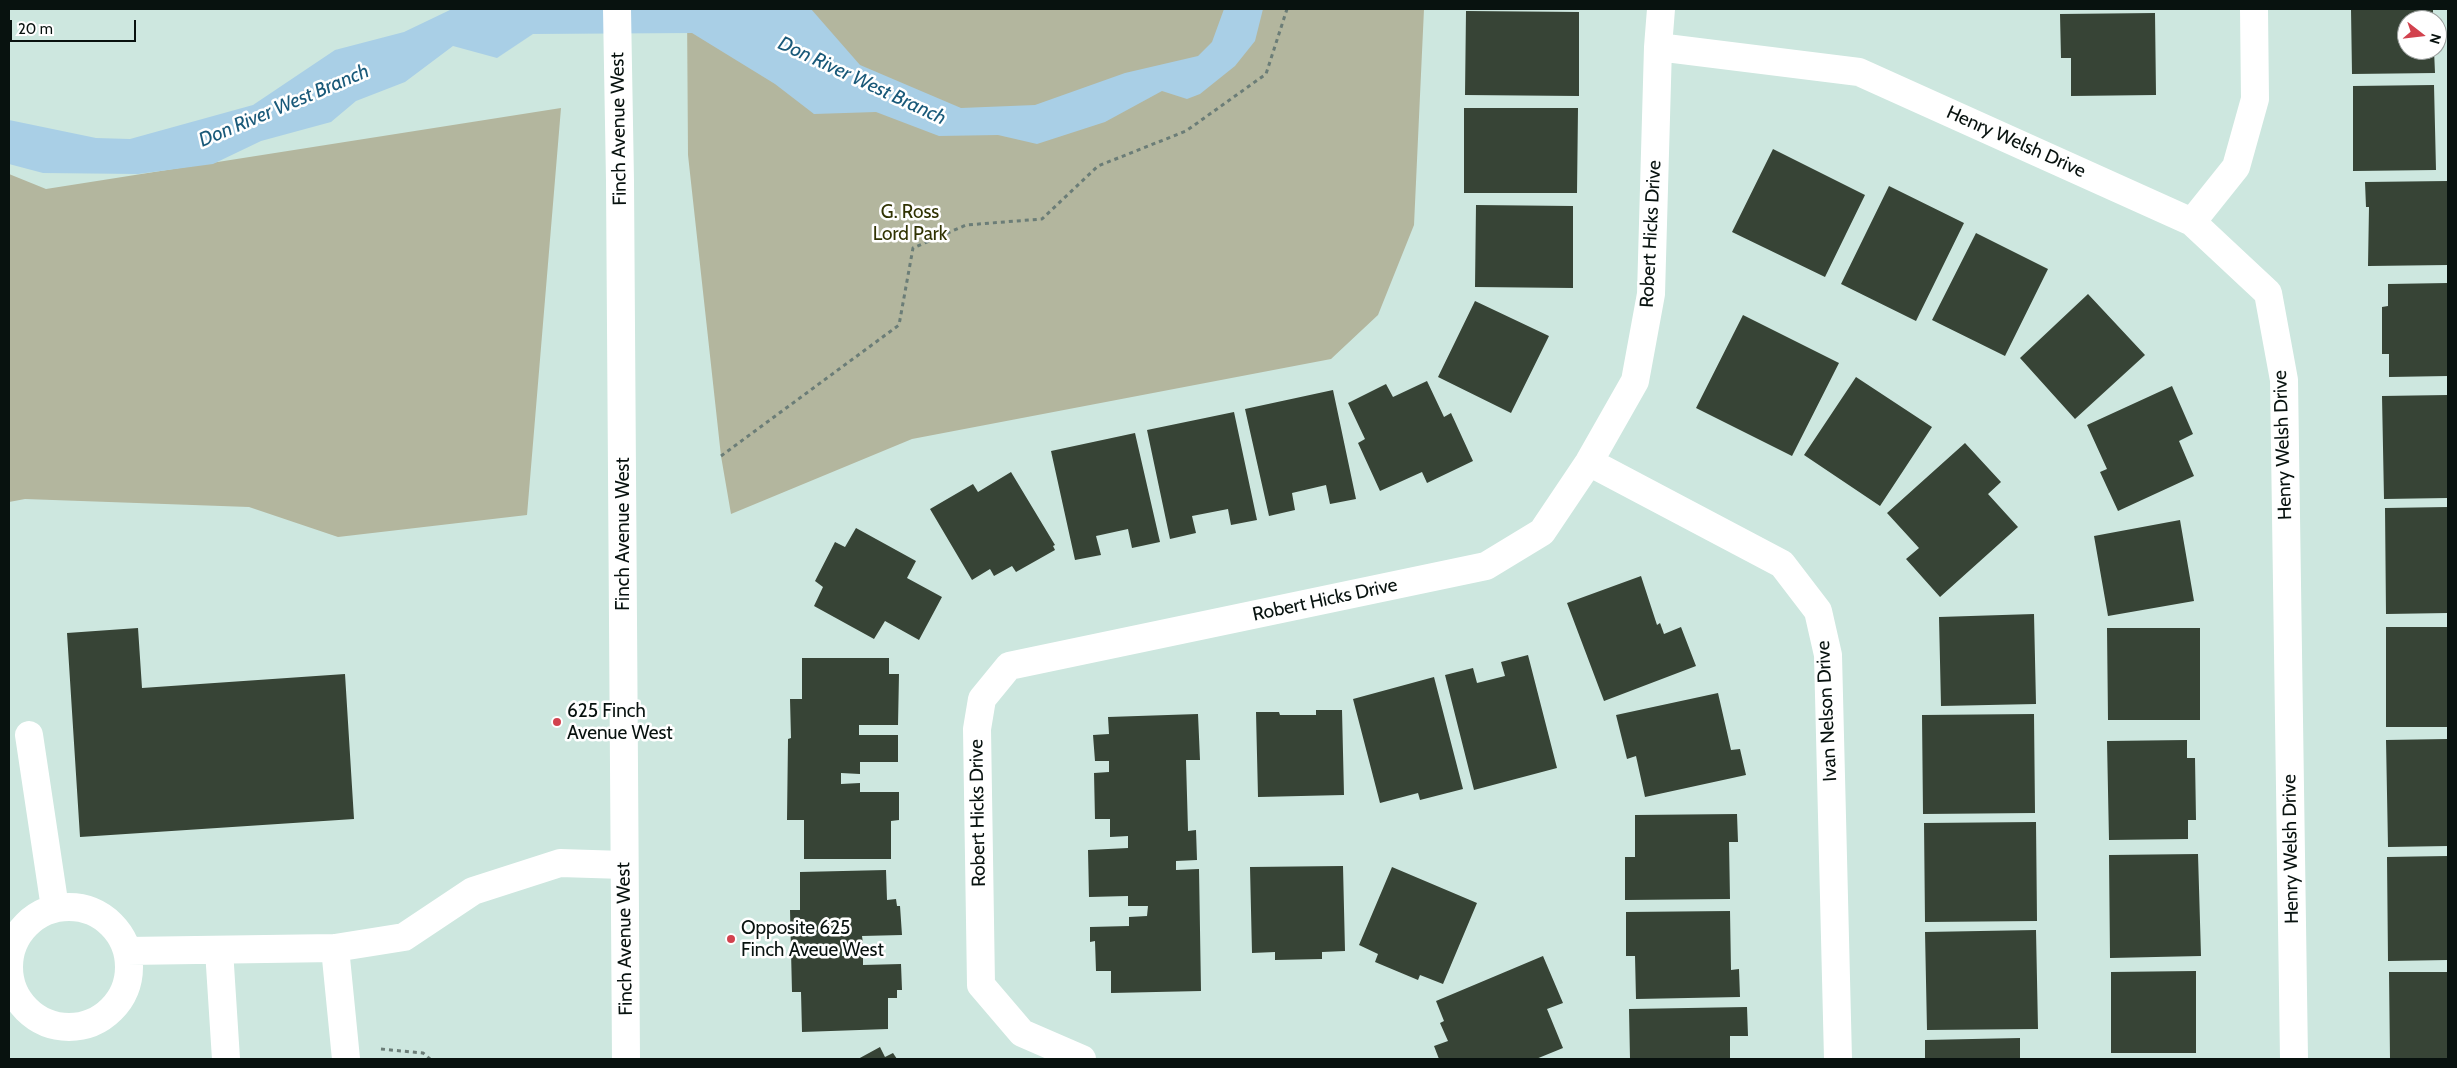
<!DOCTYPE html>
<style>
body{margin:0}
#map{position:relative;width:2457px;height:1068px;overflow:hidden;background:#cde7df;font-family:Cabin,sans-serif}
canvas{display:block}
.frame{position:absolute;inset:0;border:10px solid #08120f;pointer-events:none}
.north{position:absolute;left:2397px;top:10px;width:50px;height:50px;box-sizing:border-box;background:#fff;border:1px solid #9ca09f;border-radius:50%;rotate:106deg;font-size:14px;font-weight:700;line-height:20px;text-align:center;color:#08120f}
.north::after{content:'';display:block;margin:auto;width:18px;height:22px;background:#d2424e;clip-path:polygon(50% 0,100% 100%,50% 72%,0 100%)}
.scale{position:absolute;left:10px;top:20px;width:126px;height:22px;box-sizing:border-box;border:2px solid #08120f;border-top:0;padding-left:6px;font-size:15px;line-height:18px;white-space:nowrap;color:#08120f;-webkit-text-stroke:4px #fff;paint-order:stroke}
</style>
<div id="map">
<canvas width="2457" height="1068"></canvas>
<div class="frame"></div>
<div class="north">N</div>
<div class="scale">20 m</div>
</div>
<script>
const context = document.querySelector('canvas').getContext('2d');
context.lineJoin = 'round';
function paint(path, color) { context.fillStyle = color; context.fill(path, 'evenodd'); }
function strokePath(path, color, width, dash) { context.strokeStyle = color; context.lineWidth = width; context.lineCap = dash ? 'butt' : 'round'; context.setLineDash(dash || []); context.stroke(path); }
function label(font, color, halo, rows, align = 'center') {
  context.font = font + ' Cabin,sans-serif'; context.lineWidth = 5; context.setLineDash([]); context.textBaseline = 'middle'; context.strokeStyle = halo; context.fillStyle = color; for (const [text, x, y, turn = 0] of rows) {
    context.save(); context.translate(x, y); context.rotate((+turn || 0) * Math.PI / 180); context.textAlign = isNaN(turn) ? turn : align; if (halo) context.strokeText(text, 0, 0); context.fillText(text, 0, 0); context.restore();
  }
}
paint(new Path2D(`
 M687 9H1424L1414 225 1378 315 1331 359 912 439 731 514 721 456 688 155Z
 M561 108 527 515 338 537 249 507 25 499 9 502V174L46 189Z`), '#b3b69e');
paint(new Path2D(`
 M452 9H811L860 65 961 108 1035 105 1125 73 1198 56 1212 42 1224 9H1263L1255 41 1235 66 1200 94 1187 99 1162 91 1105 122 1037 144 998 135 939 136 876 112 814 114 775 84 692 33 533 34 497 58 453 46 405 82 356 101 331 122 261 141 213 164 138 174 43 173 9 164V120L96 138 130 139 253 105 335 50 404 32Z`), '#a9cfe6');
paint(new Path2D(`
 M2351 9H2433V20H2407V50H2434L2435 73 2352 74Z
 M1466 11 1579 12V96L1465 95Z
 M2155 13 2156 95 2071 96V58H2061L2060 14Z
 M2434 85 2436 170 2353 171V86Z
 M1464 108H1578L1577 193H1464Z
 M1773 149 1865 195 1825 277 1732 232Z
 M2448 181V265L2368 266 2369 207H2366L2365 182Z
 M1889 186 1964 223 1916 321 1841 284Z
 M1476 205 1573 206V288L1475 287Z
 M1976 233 2048 269 2005 356 1932 320Z
 M2448 283V376L2389 377V354H2382V307L2388 306V284Z
 M2088 294 2145 355 2075 419 2020 358Z
 M1475 301 1549 336 1511 413 1438 377Z
 M1743 315 1839 363 1792 456 1696 408Z
 M1856 377 1932 427 1880 506 1804 455Z
 M1427 381 1444 417 1451 413 1473 461 1427 483 1422 472 1380 491 1358 443 1365 439 1348 403 1386 384 1393 397Z
 M2172 386 2193 434 2179 441 2194 476 2118 511 2100 472 2107 469 2087 425Z
 M1333 390 1356 499 1330 504 1326 485 1292 493 1295 510 1269 516 1245 409Z
 M2448 395V498L2384 499 2382 396Z
 M1234 412 1257 520 1231 525 1228 509 1192 516 1196 533 1170 539 1147 430Z
 M1135 433 1160 542 1132 548 1128 529 1096 536 1101 555 1075 560 1051 451Z
 M1965 443 2001 482 1988 494 2018 527 1940 597 1906 559 1919 548 1887 513Z
 M1011 472 1055 545 1053 546 1055 550 1016 572 1012 566 994 576 990 569 972 580 930 509 973 484 978 492Z
 M2448 507V613L2386 614 2385 508Z
 M2180 520 2194 601 2108 616 2094 536Z
 M856 528 916 561 907 578 942 597 919 640 885 621 874 639 814 606 823 587 815 581 835 542 845 547Z
 M1641 576 1657 625 1660 623 1664 634 1681 627 1696 666 1604 701 1567 603Z
 M2034 614 2036 704 1941 706 1939 617Z
 M2386 627H2448V727H2386Z
 M138 628 142 688 345 674 354 819 80 837 67 633Z
 M2107 628H2200V720H2108Z
 M1528 655 1557 768 1474 790 1445 675 1473 668 1477 683 1505 676 1501 662Z
 M802 658H889V674H899L898 725H859V735H898V762H860V774L841 773V784L860 783V792H899V820L891 821V859H804V820H787L788 739 791 738 790 699H802Z
 M1434 677 1463 789 1420 800 1418 793 1380 803 1353 699Z
 M1718 693 1731 750 1740 749 1746 775 1645 797 1636 756 1627 759 1616 715Z
 M1316 710H1342L1344 795 1258 797 1256 712H1279L1280 715H1316Z
 M1198 714 1200 760H1186L1188 831 1196 830 1197 860 1176 861V870L1199 869 1201 991 1111 993V971H1096L1095 941 1090 942V927L1129 926V917L1147 916 1148 906H1128V896L1089 897 1088 850 1128 848V836L1110 837V819H1095L1094 773 1109 772V761H1095L1093 735 1109 734 1108 717Z
 M2034 714 2035 813 1923 814 1922 715Z
 M2448 739V846L2388 847 2386 740Z
 M2187 740V758H2195L2196 820H2188V839L2109 840 2107 741Z
 M1737 814 1738 842H1729L1730 899 1625 900V857H1635V815Z
 M2036 822 2037 921 1925 922 1924 823Z
 M2198 854 2201 956 2110 958 2109 855Z
 M2448 856V960L2388 961 2387 857Z
 M1343 866 1345 951 1322 952V959L1275 960V952L1252 953 1250 867Z
 M1392 867 1477 903 1443 984 1420 975 1418 980 1375 962 1378 954 1359 945Z
 M886 870 887 900 896 899 897 906H900L902 935 862 936 863 944H842V956H863V965L901 964 902 990H897V998H888V1029L802 1032 801 992H792L790 910H800V872Z
 M1730 911 1731 970 1739 969 1740 997 1636 999 1635 956H1626V912Z
 M2036 930 2038 1029 1927 1030 1925 932Z
 M1543 956 1563 1003 1547 1009 1563 1048 1536 1059H1439L1434 1046 1448 1041 1440 1023 1444 1021 1436 1001Z
 M2196 971V1053H2111V972Z
 M2389 972H2448V1059H2390Z
 M1747 1007 1748 1036H1730V1059H1630L1629 1009Z
 M2020 1038V1059H1925V1040Z
 M880 1047 885 1057 893 1053 897 1059H858Z`), '#374436');
strokePath(new Path2D(`
 M721 456 899 325 913 248 966 225 1042 219 1098 166 1186 131 1266 74 1287 9
 M381 1049 423 1053 430 1059`), '#6b7d77', 3, [4, 4]);
strokePath(new Path2D(`
 M1658 47 1859 72 2192 222 2268 293 2284 380 2294 1059
 M2192 222 2236 167 2255 99 2254 9
 M1589 462 1782 564 1818 611 1828 655 1838 1059
 M29 735 55 908
 M9 967a60 60 0 1 1 120 0a60 60 0 1 1-120 0Z
 M335 948 346 1059
 M219 950 226 1059
 M127 951 335 948 404 937 473 891 560 863 624 865
 M1082 1059 1022 1033 981 985 977 729 982 699 1009 666 1486 566 1542 532 1589 462 1635 381 1651 294 1658 47 1661 9`), '#fff', 28);
strokePath(new Path2D(`
 M617 9 620 181 626 1059`), '#fff', 28);
for (const [x, y, r, color] of [
 [557,722,5,"#d2424e"],
 [731,939,5,"#d2424e"]
]) { const dot = new Path2D(); dot.arc(x, y, r, 0, 2 * Math.PI); context.fillStyle = color; context.fill(dot); strokePath(dot, '#fff', 2); }
label('19px', '#08120f', '#fff', [
 ["Finch Avenue West",619,129,-91],
 ["Henry Welsh Drive",2016,142,24],
 ["Robert Hicks Drive",1651,234,-87],
 ["Henry Welsh Drive",2283,445,-92],
 ["Finch Avenue West",623,534,-90],
 ["Robert Hicks Drive",1325,600,-12],
 ["Ivan Nelson Drive",1827,711,-93],
 ["Robert Hicks Drive",978,813,-91],
 ["Henry Welsh Drive",2291,849,-91],
 ["Finch Avenue West",625,939,-91]
]);
label('19px', '#313303', '#fff', [
 ["G. Ross",910,212],
 ["Lord Park",910,234]
]);
label('19px', '#08120f', '#fff', [
 ["625 Finch",567,711],
 ["Avenue West",567,733],
 ["Opposite 625",741,928],
 ["Finch Aveue West",741,950]
], 'left');
label('italic 20px', '#195979', '#fff', [
 ["Don River West Branch",862,81,25],
 ["Don River West Branch",284,106,-23]
]);
</script>
